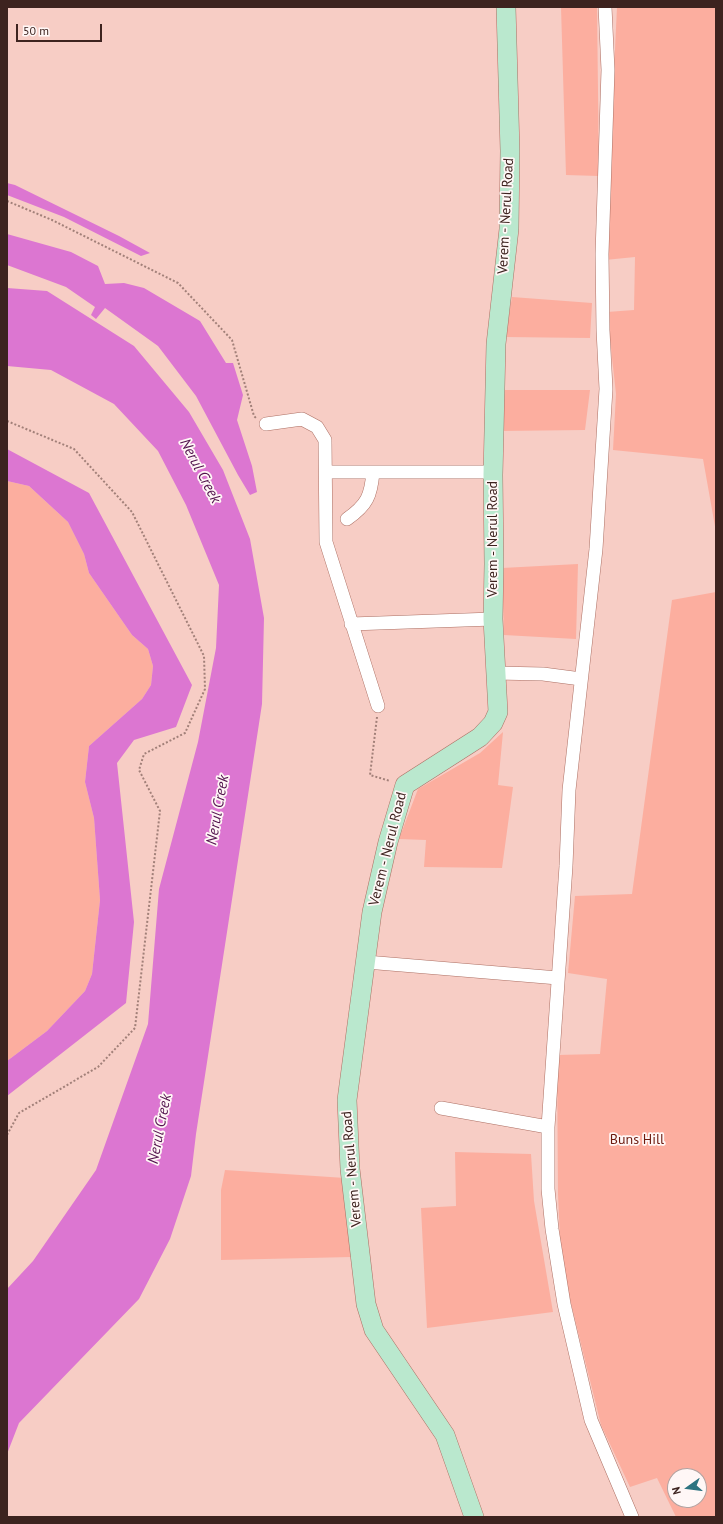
<!DOCTYPE html>
<style>
body{margin:0}
#map{position:relative;width:723px;height:1524px;overflow:hidden;background:#f7cdc5;font-family:"PT Sans",sans-serif}
canvas{display:block}
.frame{position:absolute;inset:0;border:8px solid #3d231f;pointer-events:none}
.north{position:absolute;left:667px;top:1468px;width:40px;height:40px;box-sizing:border-box;background:#fff7f6;border:1px solid #b1a2a0;border-radius:50%;rotate:256deg;font-size:11px;font-weight:700;line-height:16px;text-align:center;color:#3d231f}
.north::after{content:'';display:block;margin:auto;width:14px;height:18px;background:#2e7481;clip-path:polygon(50% 0,100% 100%,50% 72%,0 100%)}
.scale{position:absolute;left:16px;top:24px;width:86px;height:18px;box-sizing:border-box;border:2px solid #3d231f;border-top:0;padding-left:5px;font-size:12px;line-height:14px;white-space:nowrap;color:#3d231f;-webkit-text-stroke:3px #fff7f6;paint-order:stroke}
</style>
<div id="map">
<canvas width="723" height="1524"></canvas>
<div class="frame"></div>
<div class="north">N</div>
<div class="scale">50 m</div>
</div>
<script>
const context = document.querySelector('canvas').getContext('2d');
context.lineJoin = 'round';
function paint(path, color) { context.fillStyle = color; context.fill(path, 'evenodd'); }
function strokePath(path, color, width, dash) { context.strokeStyle = color; context.lineWidth = width; context.lineCap = dash ? 'butt' : 'round'; context.setLineDash(dash || []); context.stroke(path); }
function label(font, color, halo, rows, align = 'center') {
  context.font = font + ' "PT Sans",sans-serif'; context.lineWidth = 3.5; context.setLineDash([]); context.textBaseline = 'middle'; context.strokeStyle = halo; context.fillStyle = color; for (const [text, x, y, turn = 0] of rows) {
    context.save(); context.translate(x, y); context.rotate((+turn || 0) * Math.PI / 180); context.textAlign = isNaN(turn) ? turn : align; if (halo) context.strokeText(text, 0, 0); context.fillText(text, 0, 0); context.restore();
  }
}
paint(new Path2D(`
 M561 7H597L599 176 566 175Z
 M617 7H716V532L703 459 613 450 616 394 607 312 634 310 635 257 605 260Z
 M512 297 592 303 590 338 505 337Z
 M501 390H590L585 430 499 431Z
 M7 481 29 486 68 522 84 554 89 573 132 635 148 649 153 666 151 685 142 699 89 746 85 782 94 818 100 900 92 974 85 991 47 1031 7 1061Z
 M578 564 576 639 504 635 502 568Z
 M716 592V1517H676L657 1478 630 1487 601 1425 561 1263 558 1194 557 1055 600 1054 607 979 568 973 575 896 632 894 672 600ZM675 1476H699V1500H675Z
 M503 732 498 785 513 787 502 868 424 867 426 840 399 839 418 789 480 753Z
 M455 1152 531 1154 534 1201 553 1312 427 1328 421 1208 456 1206Z
 M225 1170 345 1178 351 1257 221 1260V1190Z`), '#fcae9f');
paint(new Path2D(`
 M7 183 15 185 119 236 150 253 141 256 64 217 7 195Z
 M7 234 71 252 98 266 105 284 124 283 144 288 200 321 226 363H233L243 395 237 420 252 466 257 492 250 495 238 475 196 396 158 346 105 308 96 319 91 315 95 307 66 287 7 265Z
 M7 288 47 291 134 346 189 412 223 470 250 539 264 618 262 704 196 1134 191 1176 170 1239 139 1299 19 1423 7 1454V1289L33 1261 96 1170 148 1024 159 889 198 742 216 648 219 585 186 505 158 451 114 404 51 370 7 366Z
 M7 449 89 493 192 685 176 727 134 740 117 763 134 922 126 1003 7 1096V1061L47 1031 85 991 92 974 100 900 94 818 85 782 89 746 142 699 151 685 153 666 148 649 132 635 89 573 84 554 68 522 29 486 7 481Z`), '#dc76d1');
const minor = new Path2D(`
 M605 7 608 70 602 254 603 330 606 389 596 549 569 790 566 866 548 1127V1189L552 1229 564 1304 591 1420 632 1517
 M266 424 302 419 317 427 325 440 326 542 378 706
 M326 472H493
 M347 519C367 505 371 496 373 472
 M351 624 493 619
 M496 673 543 674 581 679
 M366 962 558 978
 M441 1108 548 1127`);
const secondary = new Path2D(`
 M474 1517 445 1435 374 1330 366 1304 350 1169 347 1100 372 912 388 842 405 785 480 737 493 723 498 712 493 619 494 564 493 475 496 344 509 229 510 151 506 7`);
strokePath(minor, '#ac6f63', 14);
strokePath(secondary, '#ac6f63', 20);
strokePath(new Path2D(`
 M7 201 52 220 178 283 232 340 254 416 257 419
 M7 421 74 449 132 512 204 656 205 689 185 733 144 754 139 770 160 811 135 1028 98 1067 19 1113 7 1135
 M377 717 370 775 390 781`), '#a28079', 2, [2, 2]);
strokePath(minor, '#fff', 13);
strokePath(secondary, '#bae8ce', 19);
label('14px', '#3d231f', '#fff7f6', [
 ["Verem - Nerul Road",506,216,-87],
 ["Verem - Nerul Road",493,539,-90],
 ["Verem - Nerul Road",388,849,-76],
 ["Verem - Nerul Road",352,1169,-95]
]);
label('14px', '#6d190d', '#fff7f6', [
 ["Buns Hill",637,1140]
]);
label('italic 15px', '#52124d', '#fff7f6', [
 ["Nerul Creek",200,471,62],
 ["Nerul Creek",218,810,-80],
 ["Nerul Creek",160,1129,-79]
]);
</script>
